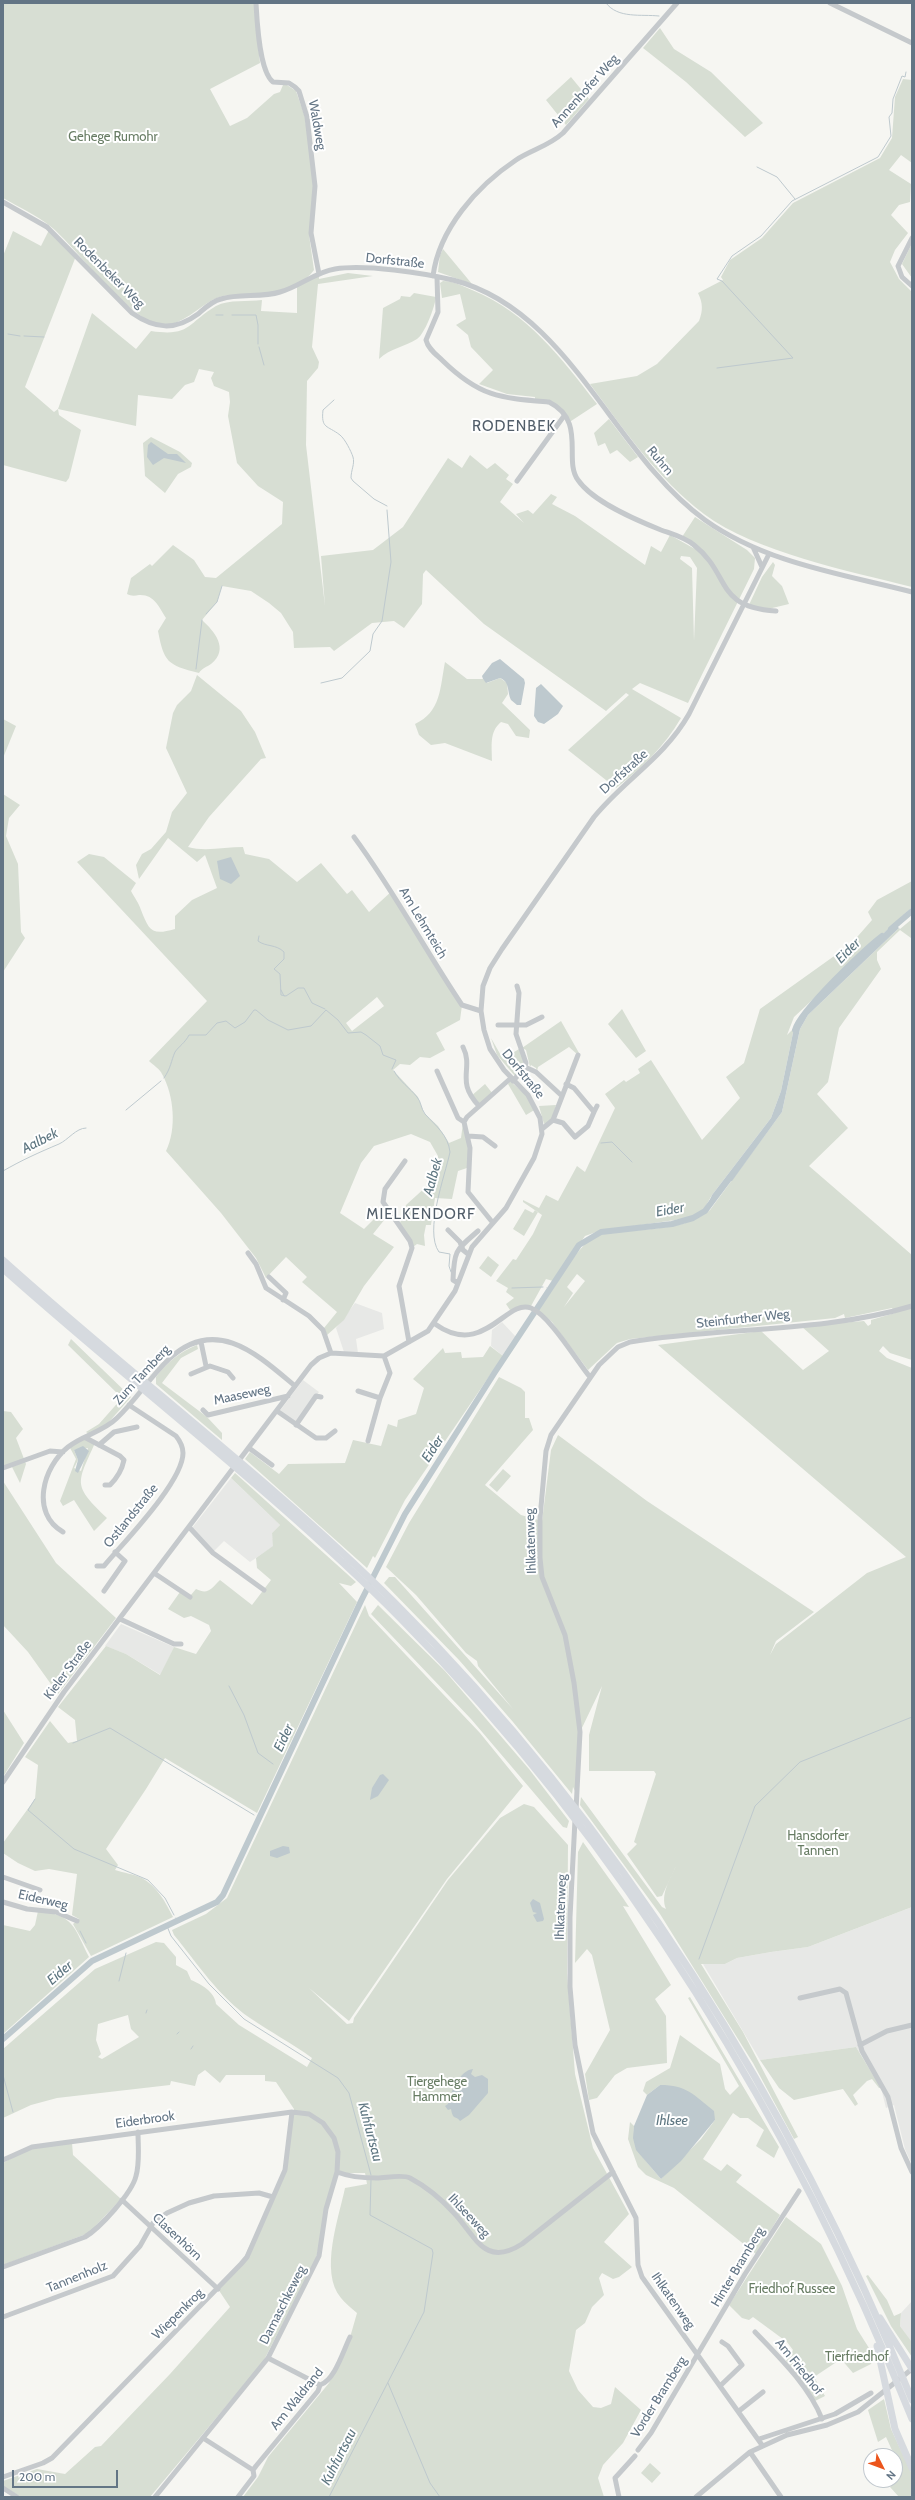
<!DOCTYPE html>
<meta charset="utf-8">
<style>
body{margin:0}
#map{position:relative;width:915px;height:2500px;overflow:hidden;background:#f6f6f2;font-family:Cabin,sans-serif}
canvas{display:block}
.frame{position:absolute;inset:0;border:4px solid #637585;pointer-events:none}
.north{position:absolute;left:863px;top:2448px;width:40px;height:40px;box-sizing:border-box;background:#fff;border:1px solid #c1c8ce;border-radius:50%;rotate:132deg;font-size:11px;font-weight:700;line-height:16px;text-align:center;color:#637585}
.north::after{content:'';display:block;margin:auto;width:14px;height:18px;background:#ec551c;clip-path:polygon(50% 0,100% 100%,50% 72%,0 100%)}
.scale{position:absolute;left:12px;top:2470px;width:106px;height:18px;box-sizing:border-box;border:2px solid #637585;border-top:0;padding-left:5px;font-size:12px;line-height:14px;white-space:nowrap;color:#637585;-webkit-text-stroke:3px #fff;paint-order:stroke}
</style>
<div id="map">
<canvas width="915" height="2500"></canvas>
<div class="frame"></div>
<div class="north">N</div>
<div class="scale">200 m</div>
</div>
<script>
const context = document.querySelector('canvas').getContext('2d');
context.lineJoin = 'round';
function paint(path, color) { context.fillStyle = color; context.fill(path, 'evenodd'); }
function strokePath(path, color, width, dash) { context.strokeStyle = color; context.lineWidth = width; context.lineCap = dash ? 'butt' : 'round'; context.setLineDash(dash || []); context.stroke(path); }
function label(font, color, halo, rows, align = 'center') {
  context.font = font + ' Cabin,sans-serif'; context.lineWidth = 4; context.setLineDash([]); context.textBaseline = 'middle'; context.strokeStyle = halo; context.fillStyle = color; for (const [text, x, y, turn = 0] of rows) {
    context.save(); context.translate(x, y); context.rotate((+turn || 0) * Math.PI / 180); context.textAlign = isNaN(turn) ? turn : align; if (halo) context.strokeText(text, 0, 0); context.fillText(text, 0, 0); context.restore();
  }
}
paint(new Path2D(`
 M355 1303 382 1313 384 1329 356 1339 358 1353 344 1352 336 1328Z
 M502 1322 516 1337 503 1356 491 1346 492 1330Z
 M303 1380 319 1392 296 1423 279 1412Z
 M231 1478 280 1525 272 1533 274 1546 250 1562 224 1541 213 1552 192 1528Z
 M121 1624 174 1647 161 1675 126 1654 105 1646Z
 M912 1907V2165L905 2149 894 2105 886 2108 881 2088 856 2047 760 2060 703 1964H725L737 1958 771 1952 808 1947Z
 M912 2301V2342L900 2326 901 2313Z`), '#e7e8e6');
paint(new Path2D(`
 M3 3H254L260 63 210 89 230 126 247 118 274 94 280 92 283 85H287L296 91 305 117 314 188 309 235 314 270C297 294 257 294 230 295 205 296 191 323 165 325 133 327 76 246 50 226 36 215 19 207 3 198Z
 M660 28 674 49 711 72 763 123 745 137 686 82 643 48Z
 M571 77 589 99 566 125 546 100Z
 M903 79 912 80V163L901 155 889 170 911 184 910 202 899 205 891 215 908 233 895 250 890 262 899 279 912 292V587C849 571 755 552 704 514 658 479 624 430 590 384L637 376 657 364 699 321C703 311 703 303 698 293L723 280 721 277 730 260 762 238 793 203 880 158 892 138 895 97Z
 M49 230 76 256 25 387 54 412 58 409 92 313 136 349 151 331C191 337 187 323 216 306 229 299 248 302 262 300L261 311 297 313V285L319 274V279L348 273 373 276 318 284 312 347 319 362 318 368 307 381 306 445 325 606 321 556 373 550 403 527 448 458 462 468 470 455 487 469 495 463 509 475 506 479 513 484 500 502 524 523 516 514 528 510 533 514 551 494 557 497 552 504 575 516 645 565 651 546 661 552 670 535 695 549 682 537 695 517 747 550 755 558 754 569 688 703 640 683 632 689 681 718C664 747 643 767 616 788L568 750 629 695 626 693 606 711 484 624 426 570 423 574 422 604 404 628 394 621 372 623 334 651 330 647 294 648 293 632 281 613 269 603 251 591 222 586 217 602 202 620C214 631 230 649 211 664 207 667 202 668 199 673 167 665 164 662 158 631L166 618C159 607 154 594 139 595 134 596 131 596 127 594L131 578 150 564 152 566 173 545 194 560 205 577 216 578 282 524 283 502 258 486 237 463 228 416 230 402 229 392 214 386 211 378 214 372 199 369 194 382 185 385 172 399 138 395 136 426 58 409 59 415 81 430 69 478 66 482 3 465V256L13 231 41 246ZM681 556 690 557 697 568 694 641 692 568 680 559Z
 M912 243V278L902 264Z
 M443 249 472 284 438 272 440 255Z
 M443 281C453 281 463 286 472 290 528 313 561 358 597 404L568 423 555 405 535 402V397L507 394 479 384 493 370 471 347 468 335 456 325 466 319 460 294 442 298 440 283Z
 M414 293 436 297C435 306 425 334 417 339 404 347 391 348 379 359L383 308 400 299 401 296 410 297Z
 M609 419 638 457 630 462 617 450 610 454 605 443 598 446 594 433Z
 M151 437 180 452 192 463 191 467 178 474 165 493 145 476 143 443Z
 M773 562 775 565 772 576 782 586 789 604 764 610 748 607 762 577Z
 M445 662 467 679H483L487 683 500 678 507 683 508 694 502 703 530 730 529 738 516 736 508 724 501 722C489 732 492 746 492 761L445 743 431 745 419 735 415 724C441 712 440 688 445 662Z
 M197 675 241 711 255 732 266 758 261 759 209 817 188 847C204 852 226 847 243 847L245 854 269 859 297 882 321 863 347 894 352 890 369 912 392 891 462 1005 460 1020 436 1033 445 1050 430 1058 420 1057 410 1065 400 1064 393 1070 418 1097 424 1113 438 1126 449 1143 461 1138 463 1123 467 1137 470 1167 458 1171 452 1199 435 1198 431 1225H426L424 1235 425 1246 417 1244 413 1247 400 1223 406 1205 428 1185 436 1170 438 1156 430 1142 411 1134 374 1146 361 1163 340 1213 364 1229 385 1208 388 1211 382 1216 385 1219 373 1234 394 1247 364 1286 344 1320 327 1335 324 1328 337 1312 302 1282 307 1277 286 1257 266 1278 256 1258 221 1213 166 1151C177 1129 174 1095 162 1074 160 1069 153 1065 149 1061L207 1001 77 862 89 854 104 857 136 883 131 891C134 897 139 903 141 910 149 930 151 936 175 929V916L192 900 217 888 205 855 197 862 168 838 139 879 136 865 142 854 151 849 166 832 172 812 187 793 166 748 173 713 177 705 191 691ZM377 997 384 1006 352 1031 346 1023Z
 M3 719 16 726 3 758Z
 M3 794 20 805 9 818 6 836 18 864 21 932 25 938 3 972Z
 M912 881V907L794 1017 787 1035 794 1028 781 1091 771 1118 712 1195 704 1209 689 1218 599 1231 585 1236 553 1281 546 1279 531 1306 510 1310 506 1304 514 1298 506 1292 508 1288 496 1281 513 1259 516 1260 533 1234 542 1215 523 1202V1200L539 1208 546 1195 558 1201 577 1166 585 1172 615 1108 605 1094 624 1080 626 1082 640 1073 638 1069 651 1060 702 1140 740 1098 726 1077 744 1063 760 1009 851 944 872 920 868 912 877 900Z
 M912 919 911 938 900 930 877 952V960L881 969 839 1028 828 1082 817 1094 848 1128 809 1166 912 1255V1360L890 1353 883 1346 879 1351 887 1358 912 1368V1907L808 1947 771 1952 737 1958 725 1964H701L743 2032 798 2137 794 2139 753 2063 660 1914 580 1805 581 1797 662 1907 666 1909C660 1894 670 1880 676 1866L662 1896 657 1897 627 1854 637 1844 634 1842 656 1774 654 1771H589V1735L602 1686 580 1732 577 1795 573 1787 572 1794 513 1722 459 1660 384 1583 389 1577H395L513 1709 478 1666 477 1661 466 1653 416 1595 386 1567 409 1523 499 1377 521 1388 525 1392V1418H529L533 1430 485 1485 521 1515 542 1521 551 1450 558 1435 647 1501 814 1612 776 1641 770 1655 776 1644 867 1573 906 1557 658 1345 761 1331 803 1370 829 1351 801 1326 864 1321 868 1326 871 1324V1320L895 1313 892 1308 845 1318 844 1314 835 1318 630 1339 617 1343 588 1370 552 1322 538 1310C552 1291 574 1251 591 1239 599 1233 611 1233 620 1232 651 1228 686 1230 710 1210L782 1112 800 1029 808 1015 899 928 900 929ZM577 1274 585 1281 564 1307 573 1293 567 1287Z
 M622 1009 646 1051 636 1058 608 1024Z
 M561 1021 579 1053 578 1055 569 1047 538 1067 537 1071 536 1068 531 1065 530 1067 526 1050 522 1048Z
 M491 1038 503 1059 519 1049C525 1063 525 1065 515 1076L497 1055Z
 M510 1081 526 1095 536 1109 526 1115 508 1084Z
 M485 1084 493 1094 479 1106 470 1097Z
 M556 1105 552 1120 544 1124 539 1106Z
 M525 1209 533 1213 535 1210 538 1212 524 1236 513 1229Z
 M488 1256 499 1265 491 1277 479 1268Z
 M71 1339 131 1397 108 1423 89 1434 86 1432 99 1424 122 1398 68 1345Z
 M197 1345 198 1349 181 1358 162 1383 207 1417 222 1433V1440L156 1384V1377C167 1362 180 1352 197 1345Z
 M490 1346 503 1356 405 1500 375 1558 373 1556 367 1568 245 1459 250 1452 279 1474 288 1464 345 1463 353 1440 381 1446 388 1424 397 1427 398 1420 416 1414 424 1388 413 1379 443 1348 445 1353 461 1352 462 1358 483 1357Z
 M3 1411 11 1412 23 1429 16 1438 26 1464 20 1483 11 1465 3 1468Z
 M86 1438 95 1443C76 1485 73 1485 107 1518L94 1531 74 1500 63 1506 60 1501 76 1459 69 1446ZM88 1448 81 1471 74 1468 78 1460 74 1450Z
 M503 1469 511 1476 497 1492 489 1485Z
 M235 1473 356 1582 351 1586 339 1583 357 1602 257 1813 165 1758 146 1789 106 1849 118 1865 115 1870C124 1873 134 1874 142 1878 157 1886 166 1903 173 1917L91 1956 73 1924 79 1919 72 1915 77 1874 49 1869 35 1871 18 1863 3 1853V1843L35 1799 38 1765 25 1757 50 1721 68 1743 77 1741 75 1720 58 1707 106 1646 126 1654 160 1675 174 1647 196 1654 211 1631 209 1625 191 1616 184 1618 168 1609 180 1592 190 1596 196 1589C208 1595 211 1589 220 1580L252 1605 271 1580 257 1568 256 1558 273 1546 272 1533 280 1525 231 1478Z
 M3 1481 56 1563 116 1618 58 1694 28 1652 3 1625Z
 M365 1605 369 1616 480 1733 523 1786 447 1879 349 2021 309 1988 347 2024 353 2023 354 2018 448 1880 500 1818 524 1804 534 1807 568 1845 567 1973 575 2074 593 2148 629 2214 604 2242 632 2267 619 2277 613 2279 602 2273 599 2278 604 2295 592 2307 585 2323 576 2330 569 2371 578 2390 593 2407 601 2408 611 2404 615 2387 641 2410 623 2443 603 2465 598 2478 604 2497H243L258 2477 268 2457 329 2383 349 2341 357 2313C351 2308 345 2303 341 2298 319 2272 339 2217 345 2188L367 2184 365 2173H335L316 2259 263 2362 150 2497H21L3 2486V2481L37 2469 65 2474 95 2447 101 2446 170 2374 230 2307 218 2289 241 2264 283 2174 294 2109 276 2082 265 2081V2075H226L220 2083 205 2070 198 2075 195 2086 171 2081 170 2085 57 2098 31 2105 3 2118V2049L95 1969 156 1942 164 1943 176 1957V1965L187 1971 191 1980C201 1984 215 1992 216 2004L239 2025 307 2067 312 2058C292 2043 270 2032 250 2018 219 1997 197 1963 174 1935L172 1930 206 1914 227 1898ZM128 2015 131 2029 139 2037 102 2059 98 2057 101 2054 96 2040 98 2024Z
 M378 1605 445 1671 529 1769 569 1821 567 1828 563 1827 471 1719 371 1614Z
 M3 1710 24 1743 3 1777Z
 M583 1842 623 1898 629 1907 623 1906 671 1985 655 1999 666 2016 667 2063 627 2068 615 2075 597 2098 589 2100 585 2074 610 2030 592 1955 587 1949 575 1963 578 1852Z
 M38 1911C75 1915 74 1928 89 1957L3 2034V1925L30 1931 35 1925Z
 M690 1997 779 2147 774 2158 756 2146 764 2130 748 2118H740L733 2113 703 2159 721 2171 727 2164 742 2175 736 2182 780 2215 756 2254 674 2188 646 2175 638 2167 628 2139 630 2122 634 2126C632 2149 647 2162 661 2179L701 2139 715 2120 660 2085 647 2095 643 2091 646 2082 670 2068 680 2035 720 2064 725 2089 730 2095 739 2086 688 1998Z
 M856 2047 881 2088H879L872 2079 867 2081 853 2095 858 2104 855 2106 843 2089 794 2100 779 2088 760 2060Z
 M72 2143 73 2155 121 2199 89 2233 3 2265V2163L26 2150Z
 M786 2217 821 2244 842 2286 857 2329 874 2356 871 2364 853 2373 841 2359 814 2377 825 2396 815 2401 786 2361 793 2350 787 2342 753 2317 749 2320 742 2318 729 2305Z
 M868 2275 887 2300 894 2316 901 2313 900 2326 912 2342V2357L891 2326 866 2276Z
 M884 2399 891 2429 912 2474V2497H899L890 2487 893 2483 890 2480H895L896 2459 886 2437 878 2442 868 2410Z
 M650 2463 661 2473 652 2483 641 2473Z`), '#d7ded3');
paint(new Path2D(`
 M151 442 168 454H177L186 463 164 458 153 465 147 457 148 445Z
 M500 659 524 679 525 683 521 705H517L511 700C507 691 510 682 500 678L486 683 483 679 482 676 492 663Z
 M541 684 563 706 558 714 544 724 538 722 534 716 536 688Z
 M231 857 240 876 231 884 220 879 217 861Z
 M894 923 899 928 808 1015 800 1029 782 1112 732 1181H727L705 1211 712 1195 771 1118 781 1091 794 1028 816 1000Z
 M83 1446 89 1451 78 1473 75 1471 78 1460 74 1450Z
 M383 1774 389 1780 378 1796 370 1800 372 1788 380 1775Z
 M283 1846 289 1847 290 1853 277 1858 270 1856V1851Z
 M533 1899 540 1903 544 1919 543 1921 537 1922 533 1915 537 1913 533 1912 530 1903Z
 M473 2069 471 2074 475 2077 482 2075 488 2079V2093L469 2115 460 2121C456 2115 453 2121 451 2109L448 2110 445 2106 448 2104C450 2093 460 2070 473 2069Z
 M660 2085C687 2085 694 2095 714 2111L715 2120 681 2161 661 2179 636 2150 633 2138 634 2126 647 2095Z`), '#bec9ce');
strokePath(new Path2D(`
 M606 3C618 19 641 14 659 16
 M757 167 777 177 795 199
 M216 315H223
 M232 315H256L258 325V344
 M8 334 20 336
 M24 336 44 337
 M259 347 264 365
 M717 368 793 358 722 281 717 279 732 256 761 236 792 201 878 157 891 136 889 117 892 113 893 99 902 76 905 77 906 72
 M334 400 323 410C321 429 327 425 340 435 345 439 351 451 353 457 355 464 351 470 351 478L353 481 374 499 387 506
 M206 614 217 602 222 586
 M196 669 202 620
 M321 683 342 678 370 651 373 634 382 621 391 562 387 510
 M259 936 258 941C266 947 276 944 284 952V959L274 969 280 974 281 995 286 996 298 988H304L312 1003 325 1009
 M281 990 284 996
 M394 1071C400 1082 410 1088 417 1097 421 1101 421 1109 425 1114 436 1126 448 1135 450 1152 445 1176 424 1231 439 1252L450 1254 449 1266 451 1272
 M164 1078C171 1068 171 1061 175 1052 179 1046 185 1043 189 1035H206L217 1023 226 1021 235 1028 245 1022 254 1010H256L268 1020 288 1030 311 1026 326 1010 338 1020 348 1033 361 1032 366 1035 380 1046 383 1055 396 1060 392 1069
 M126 1110 161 1081
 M601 1143 612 1142 632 1162
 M3 1171C22 1160 40 1152 59 1144 68 1140 76 1128 86 1128
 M512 1288 543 1287
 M547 1288 549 1290
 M229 1686 244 1715 258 1753 273 1764
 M73 1743 110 1728 254 1815
 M35 1799 28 1810 74 1849 148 1880 165 1898 174 1915
 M176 1918 177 1921
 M167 1926 171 1936 209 1984 244 2019 338 2078 349 2093 371 2175
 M80 1931 86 1943
 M699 1959 755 1806 800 1762 912 1717
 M119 1981 126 1953
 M146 2013 147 2010
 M177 2034 179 2032
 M191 2049 193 2046
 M3 2075 13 2112
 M388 2383 430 2483 440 2497
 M329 2497 424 2312 433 2253 432 2249 370 2215 371 2180`), '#bec9ce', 1);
strokePath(new Path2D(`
 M891 929 912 911
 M795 1030C800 1011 864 950 882 936
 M3 2039 92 1961 217 1902 223 1895 361 1601 405 1514 495 1372 579 1245 601 1232 672 1224 693 1218 705 1211 732 1175`), '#bec9ce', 6);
strokePath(new Path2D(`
 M256 3C257 20 259 71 273 82L289 83 295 87 299 91 307 117 315 186 311 233 319 274
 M830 3 912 43
 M3 202 47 227 132 313C155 329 175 331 198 314 205 308 212 301 221 299 240 293 261 298 280 292 299 287 315 272 335 269 365 264 423 273 453 280 570 310 613 454 705 520 765 563 842 574 912 592
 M912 238 898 266 902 277 912 286
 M433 276C439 229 477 186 516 160 531 150 549 146 563 133L677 3
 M437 277 438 312 426 340C428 349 437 355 443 361 480 397 500 398 549 402 587 421 563 460 578 480 593 502 636 520 661 530 672 534 684 537 694 545 731 574 714 607 776 611
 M517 481 564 416
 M753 547 762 567
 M354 837C394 891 425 950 462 1005L481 1011
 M498 1025H526L542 1017
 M463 1047C474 1069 455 1081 479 1106
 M525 1067 536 1072 562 1096
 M437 1071 458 1118 464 1122
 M513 1081 525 1067 526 1063 516 1034 519 993 517 986
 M594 1112 597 1106
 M553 1120 563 1123 575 1137 588 1126 594 1112 574 1088 566 1084
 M542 1129 553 1120 578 1055
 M468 1136 483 1137 495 1146
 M405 1161 385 1189 383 1202 410 1241 412 1248 399 1286 409 1342
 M493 1223 468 1192 470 1148 464 1122 467 1117 511 1078
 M448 1230 460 1242 463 1250 468 1254
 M248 1253 256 1264 266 1288 309 1316 323 1330 331 1353
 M269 1277 286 1293 283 1300
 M458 1283 453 1280C454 1250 456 1250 478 1231
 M435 1324C484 1359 506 1298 531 1308 550 1316 576 1360 590 1377
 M201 1342 206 1366
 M191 1374 210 1366 228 1372 233 1378
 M358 1391 380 1398
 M203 1410 208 1415 288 1396
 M277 1411 316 1438H326L335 1431
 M296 1425 316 1396 321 1397
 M86 1438 120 1456 124 1460C122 1470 117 1478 110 1485H105
 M368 1441 380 1398 390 1373 384 1356
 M99 1445 114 1432 137 1427
 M249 1448 272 1465
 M3 1468 50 1451 63 1452
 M189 1527 213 1553 264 1590
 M63 1532C30 1513 43 1467 68 1447 83 1435 103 1432 117 1418 136 1400 150 1377 169 1359 216 1315 258 1355 295 1386
 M97 1566H104C123 1543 183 1482 183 1453 183 1446 180 1441 176 1436L129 1405
 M154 1573 190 1597
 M104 1591 125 1561 115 1552
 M120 1619 174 1644H181
 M3 1782 64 1692 311 1365 319 1358 331 1353 384 1356 428 1331 455 1291 472 1247 506 1208 534 1158 542 1134 540 1118 528 1095 504 1070 490 1049 484 1030 481 1011 483 986 490 968 502 949 594 817C625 779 664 758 689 714L769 554
 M576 1810 580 1732 574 1683 565 1635 542 1577 540 1558V1518L546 1451 551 1435 599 1365 618 1347 630 1342C722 1327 823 1333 912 1306
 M575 1820 570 1917V1987L575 2045 593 2133 636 2218 638 2265 642 2277 762 2445
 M3 1877 40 1890
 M3 1902 27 1909 56 1912 77 1921
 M800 1998 840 1989 846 1993 862 2051 888 2097 901 2148 912 2172
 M860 2045 887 2031 912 2025
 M3 2160 32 2147 292 2112 309 2114 323 2123 334 2138 338 2152 337 2172 326 2209 319 2256 268 2358 155 2497
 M337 2172C350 2177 364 2178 377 2178 386 2178 402 2174 410 2178 425 2186 442 2200 453 2212 476 2236 484 2268 522 2244L613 2172
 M122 2200 218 2289
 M3 2267 85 2237C100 2228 132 2193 136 2176 140 2162 138 2146 138 2132
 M3 2317 113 2276 140 2246 153 2223 167 2213 189 2203 214 2196 259 2193 273 2197
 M755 2332C779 2357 809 2386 822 2419
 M268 2358 320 2385
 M720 2386 742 2365 728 2346 722 2342
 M739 2411 763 2392
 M203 2438 253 2470
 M759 2439 835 2414 871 2393
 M638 2450 651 2433 745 2274 799 2191
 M750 2452 781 2497
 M3 2477 43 2463 52 2458 241 2264 247 2257 285 2170 292 2112
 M3 2488 17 2497
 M238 2497 254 2476 253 2470 256 2466 318 2391 320 2385C335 2380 343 2351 350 2337
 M619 2497 615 2478 635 2456
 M696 2497 750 2452 787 2435 827 2425 858 2412 912 2369`), '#c5c9cc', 5);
strokePath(new Path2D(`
 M3 1260C132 1376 271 1480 394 1602 619 1826 793 2106 912 2400
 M3 1269C135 1387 276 1493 401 1619 625 1845 794 2125 912 2419
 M880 2318 912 2369
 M877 2346 895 2429 912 2468`), '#d6dadf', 7);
label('13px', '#637585', '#fff', [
 ["Annenhofer Weg",585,91,-48],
 ["Waldweg",317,125,80],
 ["Dorfstraße",395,261,6],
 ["Rodenbeker Weg",109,273,45],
 ["Ruhm",660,461,50],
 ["Dorfstraße",624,772,-42],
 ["Am Lehmteich",423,923,59],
 ["Dorfstraße",523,1074,51],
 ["Steinfurther Weg",743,1319,-6],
 ["Zum Tamberg",142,1375,-47],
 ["Maaseweg",242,1395,-12],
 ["Ostlandstraße",131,1516,-51],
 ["Ihlkatenweg",531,1541,-92],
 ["Kieler Straße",68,1670,-53],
 ["Eiderweg",43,1900,13],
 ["Ihlkatenweg",561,1907,-88],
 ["Eiderbrook",145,2120,-8],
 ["Ihlseeweg",469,2216,47],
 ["Clasenhörn",177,2237,43],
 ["Hinter Bramberg",738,2267,-59],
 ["Tannenholz",77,2277,-22],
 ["Ihlkatenweg",673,2301,55],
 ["Damaschkeweg",283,2305,-63],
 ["Wiepenkrog",178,2314,-45],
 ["Am Friedhof",799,2367,51],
 ["Vorder Bramberg",659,2397,-58],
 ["Am Waldrand",297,2399,-51]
]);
label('13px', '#677c63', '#fff', [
 ["Gehege Rumohr",113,137],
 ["Hansdorfer",818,1836],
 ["Tannen",818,1851],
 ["Tiergehege",437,2082],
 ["Hammer",437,2097],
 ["Friedhof Russee",792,2289],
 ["Tierfriedhof",857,2357]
]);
label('italic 14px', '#5f7782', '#fff', [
 ["Eider",848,951,-45],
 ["Aalbek",40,1141,-27],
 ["Aalbek",433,1177,-75],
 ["Eider",670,1210,-10],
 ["Eider",433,1449,-57],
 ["Eider",284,1738,-65],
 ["Eider",60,1973,-41],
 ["Ihlsee",672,2121],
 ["Kuhfurtsau",370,2132,75],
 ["Kuhfurtsau",339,2457,-63]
]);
context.letterSpacing = '1px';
label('15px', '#525e6a', '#fff', [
 ["RODENBEK",514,427],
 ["MIELKENDORF",421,1215]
]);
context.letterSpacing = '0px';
</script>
